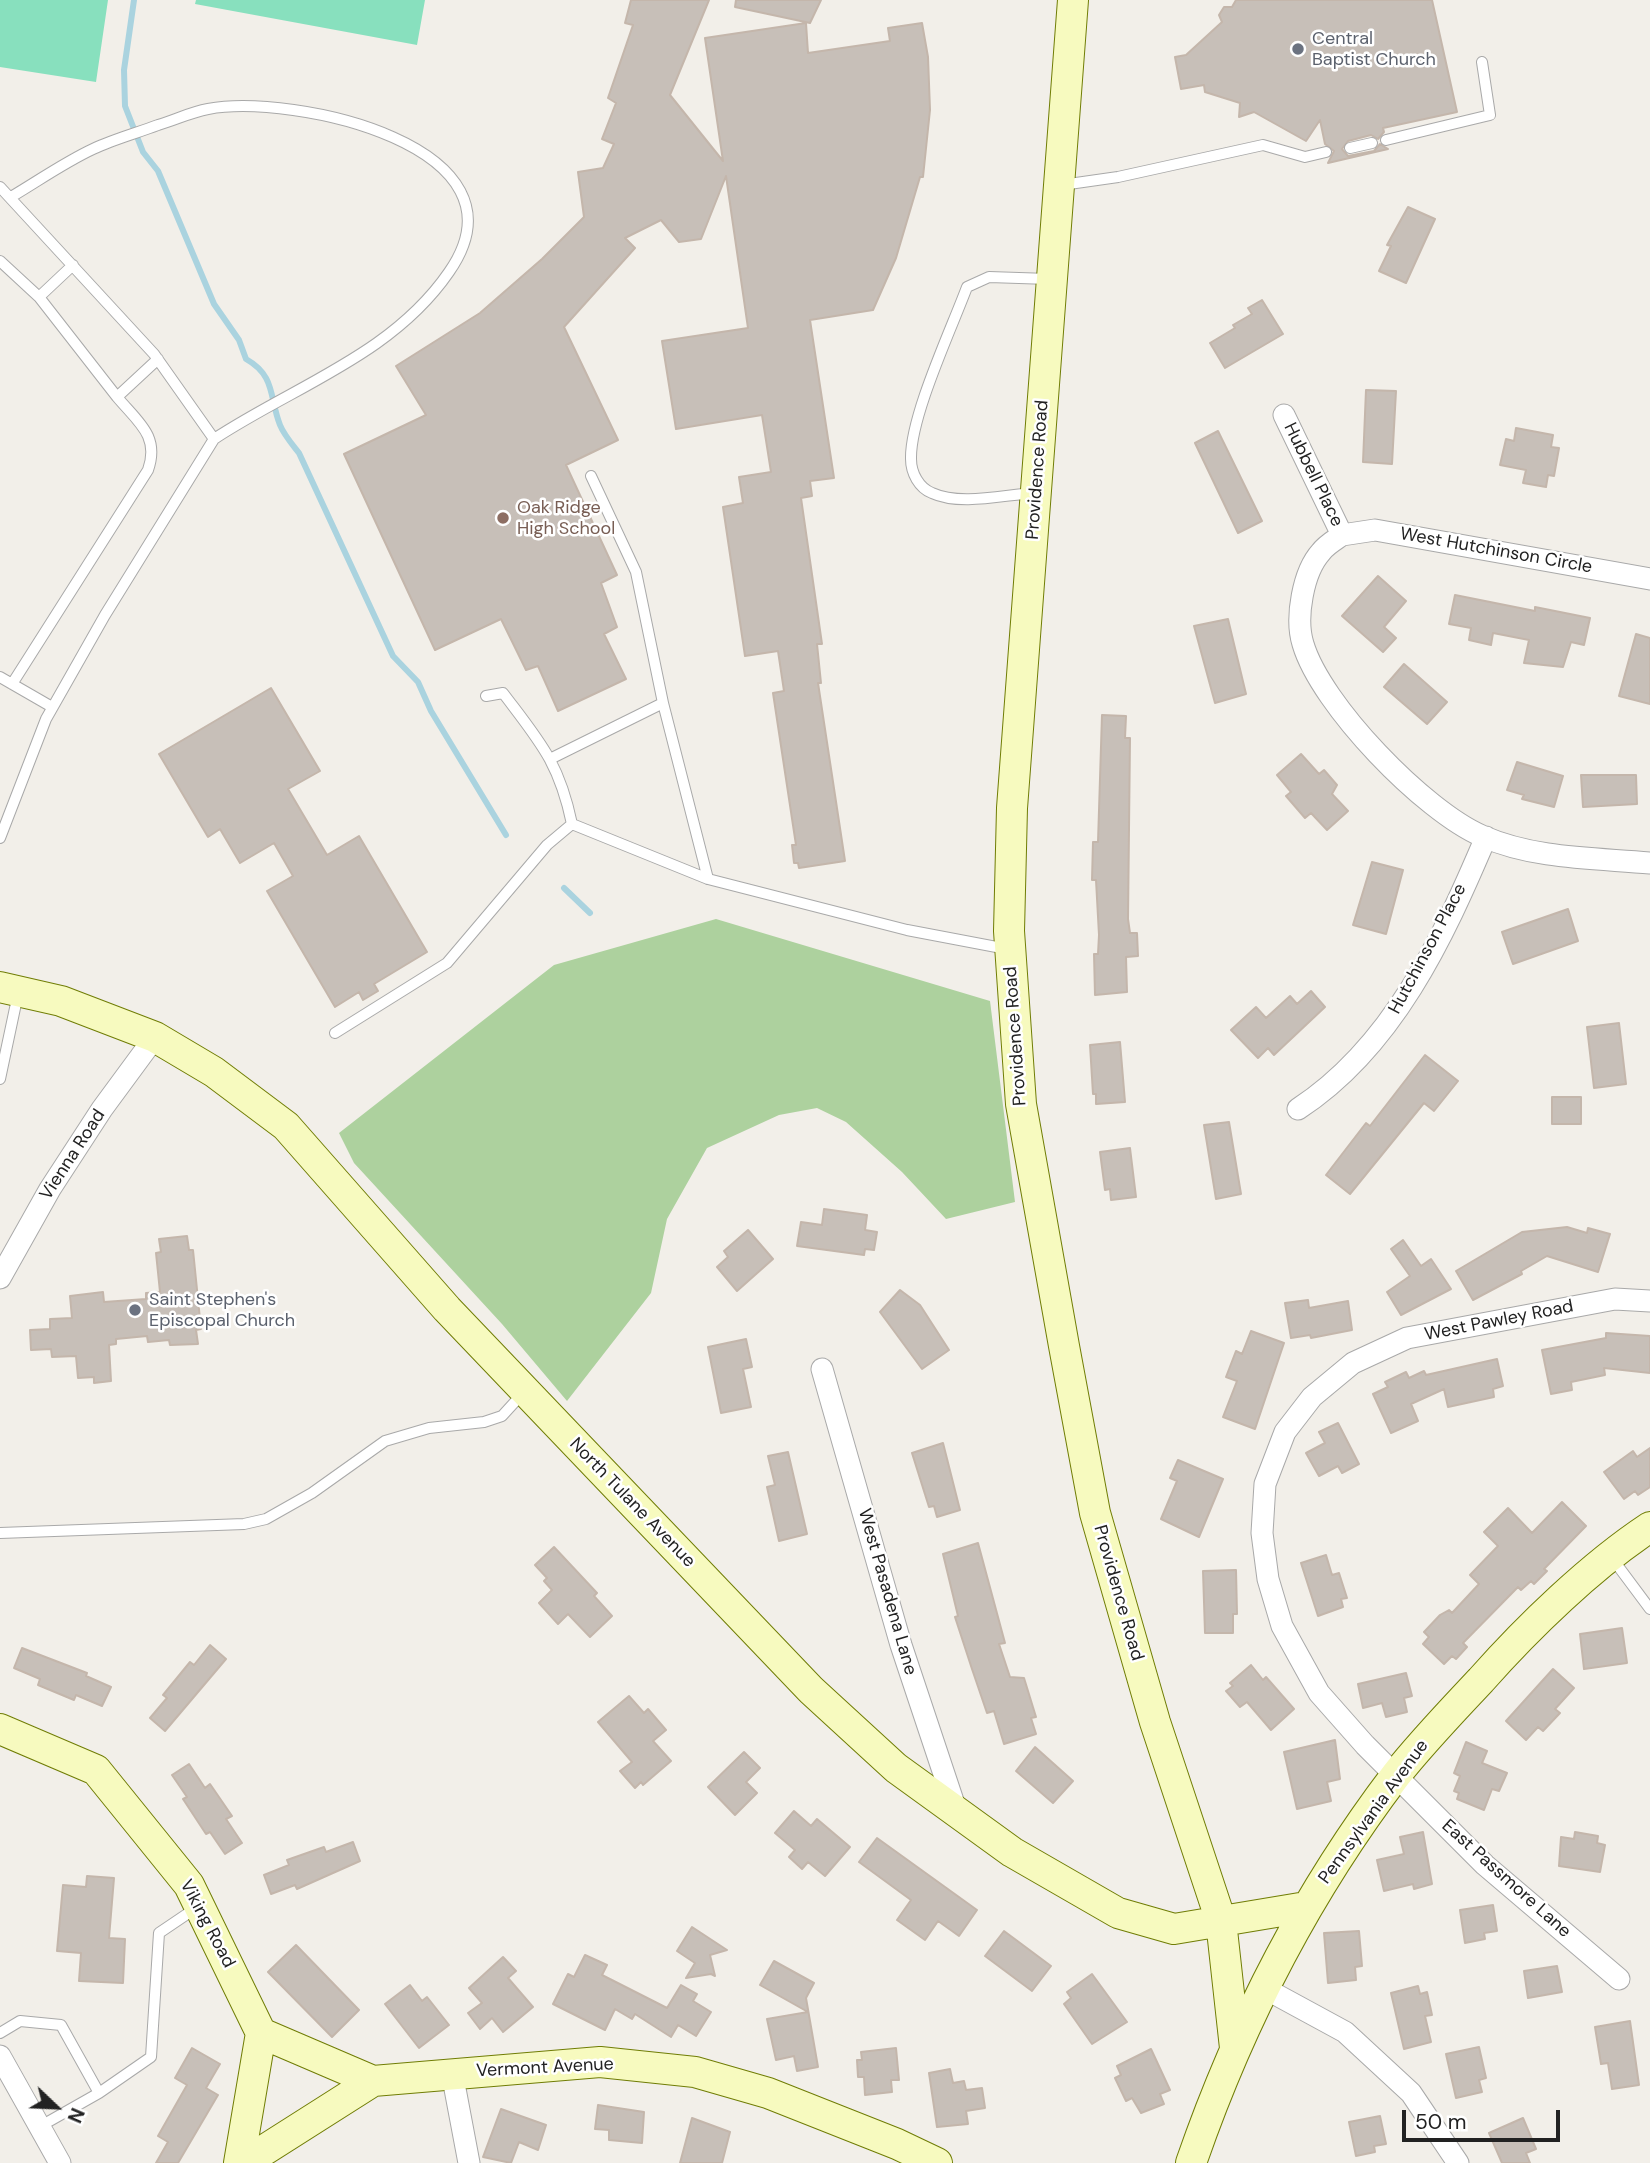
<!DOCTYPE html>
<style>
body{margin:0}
#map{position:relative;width:1650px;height:2163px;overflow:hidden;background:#f2efe9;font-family:"DM Sans",sans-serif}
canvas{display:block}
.north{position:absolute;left:21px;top:2072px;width:70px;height:70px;-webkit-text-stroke:5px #fff;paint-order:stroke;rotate:113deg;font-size:19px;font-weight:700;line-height:28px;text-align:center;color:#222}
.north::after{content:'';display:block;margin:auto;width:24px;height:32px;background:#222;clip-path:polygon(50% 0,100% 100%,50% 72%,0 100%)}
.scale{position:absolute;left:1402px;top:2110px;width:158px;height:32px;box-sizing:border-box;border:4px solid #222;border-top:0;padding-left:9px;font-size:21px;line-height:24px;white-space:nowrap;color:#222;-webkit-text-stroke:5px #fff;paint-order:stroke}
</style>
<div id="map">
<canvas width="1650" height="2163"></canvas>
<div class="north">N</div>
<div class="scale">50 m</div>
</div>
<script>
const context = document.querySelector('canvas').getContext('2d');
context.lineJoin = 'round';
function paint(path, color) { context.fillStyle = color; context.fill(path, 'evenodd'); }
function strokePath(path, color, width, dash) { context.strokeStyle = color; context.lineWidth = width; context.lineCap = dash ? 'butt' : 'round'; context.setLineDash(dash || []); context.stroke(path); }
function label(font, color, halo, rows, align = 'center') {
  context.font = font + ' "DM Sans",sans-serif'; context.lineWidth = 5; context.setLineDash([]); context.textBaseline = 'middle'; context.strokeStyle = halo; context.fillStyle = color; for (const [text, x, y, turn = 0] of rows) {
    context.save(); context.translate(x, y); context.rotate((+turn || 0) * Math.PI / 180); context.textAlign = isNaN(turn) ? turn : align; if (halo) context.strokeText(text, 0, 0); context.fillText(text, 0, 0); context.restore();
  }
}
paint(new Path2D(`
 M716 919 990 1001 1015 1202 946 1219 902 1172 846 1122 817 1108 779 1115 707 1148 667 1219 651 1293 567 1401 502 1324 354 1163 339 1133 554 965Z`), '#add19e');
paint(new Path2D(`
 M0 0H108L96 82 0 67Z
 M196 0H425L417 45 195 4Z`), '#88e0be');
strokePath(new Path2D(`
 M134 0 124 70 125 106 143 152 158 171 214 304 239 340 246 359C276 376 269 397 280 425 284 435 292 444 299 453L393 656 418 682 431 711 506 835
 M564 888 590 913`), '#aad3df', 6);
const building = new Path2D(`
 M631 0H709L670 95 723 161 705 38 806 23 808 53 890 41 888 28 922 23 928 57 930 110 923 177H920L896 258 873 310 810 320 834 478 810 481 812 496 801 498 822 644H817L821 683H818L845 861 799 868 798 863H794L792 845H796L773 693 784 691 778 651 745 656 723 507 743 503 739 477 771 472 762 415 676 429 662 341 748 328 726 176 701 239 679 242 661 220 625 238 635 248 564 327 618 440 566 465 617 575 601 583 617 627 604 634 626 679 558 711 538 666 526 670 501 619 435 650 344 454 426 415 396 366 480 313 542 259 584 217 578 172 603 168 614 144 602 139 616 103 608 98 633 25 625 23Z
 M736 0H821L810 23 735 7Z
 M1236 0H1432L1457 112 1383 128 1384 132 1378 139 1371 135 1348 141 1342 149 1348 156 1374 151 1380 144 1388 149 1328 163 1334 151 1325 144 1320 120 1306 141 1254 112 1239 117 1240 103 1205 92 1204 85 1181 89 1175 57 1186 55 1222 22 1219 15 1224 7H1232Z
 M1408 207 1435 219 1406 283 1379 271 1391 246 1387 245Z
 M1262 300 1283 334 1225 368 1210 343 1235 328 1233 325 1252 314 1248 308Z
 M1366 390 1396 391 1392 464 1363 462Z
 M1516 428 1553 435 1551 447 1559 448 1554 476 1548 475 1546 487 1523 483 1526 470 1500 465 1506 439 1514 441Z
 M1218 431 1262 521 1238 533 1195 443Z
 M1378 576 1406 601 1384 627 1396 638 1383 652 1342 616Z
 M1455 595 1535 611V607L1590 618 1584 645 1571 642 1563 667 1524 663 1529 640 1493 633 1491 645 1469 640 1471 628 1449 624Z
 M1228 619 1246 694 1215 703 1194 626Z
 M1636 634 1650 638V704L1619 696Z
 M1404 664 1447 702 1427 724 1384 687Z
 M271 688 320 771 288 789 327 855 359 836 427 952 374 984 378 991 363 1000 359 992 335 1007 267 891 293 876 274 843 240 863 220 829 208 837 159 754Z
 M1102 715 1126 716 1125 738H1130L1128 919 1130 933H1137L1138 956 1126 957 1127 992 1095 995 1094 954H1098L1099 935 1096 880H1092L1093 842H1098Z
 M1301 754 1319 774 1324 770 1337 785 1332 794 1348 811 1327 830 1311 813 1305 818 1286 796 1291 792 1277 775Z
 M1517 762 1563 776 1554 807 1522 799 1524 795 1507 790Z
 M1581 775H1636L1637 804 1583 807Z
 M1372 862 1403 870 1386 934 1353 925Z
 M1568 909 1578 941 1513 964 1502 932Z
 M1311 991 1325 1007 1274 1055 1268 1048 1258 1058 1231 1030 1256 1007 1266 1018 1290 996 1297 1004Z
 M1619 1023 1626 1084 1594 1088 1587 1027Z
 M1120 1042 1125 1102 1096 1104V1094H1093L1090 1045Z
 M1425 1055 1458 1081 1434 1111 1424 1103 1350 1194 1326 1175 1366 1123 1370 1126Z
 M1552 1097H1581V1124H1552Z
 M1229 1122 1241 1194 1216 1199 1204 1125Z
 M1130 1148 1136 1197 1111 1200 1110 1189 1105 1190 1100 1152Z
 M824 1209 867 1215 865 1230 877 1232 874 1250 865 1249 864 1255 797 1246 801 1222 822 1225Z
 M1567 1227 1587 1233 1588 1228 1610 1234 1598 1272 1547 1256 1521 1271 1522 1274 1473 1300 1456 1271 1522 1232Z
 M748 1230 773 1259 737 1291 717 1267 728 1257 724 1251Z
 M187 1236 189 1250H193L201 1329 196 1330 198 1344 170 1345 169 1340 148 1342 147 1336 116 1339V1344L109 1345 111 1381 94 1383V1377L78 1378 76 1356 52 1357 51 1349 31 1350 30 1330 50 1329V1319L72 1318 70 1296 103 1292 104 1302 146 1299V1293L160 1292 156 1253 161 1252 159 1239Z
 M1403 1240 1421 1266 1431 1259 1451 1289 1401 1315 1387 1292 1410 1276 1391 1249Z
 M900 1290 920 1305 949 1350 922 1369 880 1312Z
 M1308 1300 1309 1308 1348 1301 1352 1330 1311 1338 1310 1335 1291 1338 1285 1303Z
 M1251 1331 1284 1343 1255 1429 1223 1417 1237 1381 1226 1377 1236 1351 1242 1354Z
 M1606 1333 1650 1336V1373L1604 1368 1605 1375 1571 1382 1572 1390 1551 1394 1542 1350 1606 1338Z
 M746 1339 752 1367 743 1369 751 1407 721 1413 708 1347Z
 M1497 1359 1503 1386 1493 1389 1494 1397 1448 1407 1444 1389 1411 1404 1418 1421 1391 1433 1373 1394 1388 1387 1385 1382 1406 1372 1409 1378 1424 1371 1426 1375Z
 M1338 1423 1359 1464 1342 1473 1338 1466 1319 1476 1306 1453 1325 1443 1319 1432Z
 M943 1443 960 1510 937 1517 934 1506 929 1507 912 1453Z
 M1650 1448V1487L1638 1495 1635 1491 1624 1499 1604 1472 1633 1451 1637 1457Z
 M788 1452 807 1534 779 1541 767 1487 775 1485 768 1456Z
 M1178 1460 1223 1479 1199 1537 1161 1519 1177 1481 1170 1478Z
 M1562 1502 1586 1526 1544 1569 1547 1571 1534 1584 1531 1581 1521 1590 1518 1587 1463 1643 1467 1647 1456 1659 1452 1656 1444 1664 1423 1644 1429 1637 1424 1632 1440 1615 1449 1610 1452 1613 1479 1584 1470 1575 1498 1546 1484 1532 1508 1508 1532 1533Z
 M978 1543 1005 1643 999 1644 1010 1677 1024 1678 1036 1717 1031 1718 1036 1734 1004 1744 994 1711 987 1713 972 1669 955 1617 958 1616 943 1554Z
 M554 1547 597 1593 594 1596 612 1616 590 1637 568 1614 558 1624 539 1603 552 1590 544 1581 547 1578 535 1565Z
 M1326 1555 1332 1575 1339 1573 1347 1598 1341 1599 1343 1607 1318 1616 1301 1563Z
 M1236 1570 1237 1614H1233V1633H1205L1203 1571Z
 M1622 1628 1627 1663 1584 1669 1580 1634Z
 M210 1645 226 1659 165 1731 150 1718 167 1698 163 1695 190 1662 194 1665Z
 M22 1648 87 1673 86 1676 111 1687 102 1706 76 1695 74 1700 38 1685 40 1679 14 1668Z
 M1251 1665 1263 1680 1266 1677 1294 1709 1271 1730 1247 1702 1240 1707 1226 1691 1233 1686 1230 1683Z
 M1553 1669 1574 1688 1555 1709 1560 1713 1543 1731 1538 1727 1526 1740 1506 1721Z
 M1406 1673 1412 1696 1404 1698 1407 1712 1386 1717 1382 1703 1363 1708 1358 1684Z
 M629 1696 644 1713 648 1709 666 1730 653 1741 671 1761 643 1785 641 1782 635 1788 620 1771 632 1762 598 1722Z
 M1335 1740 1340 1779 1327 1782 1331 1801 1297 1809 1284 1752Z
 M1466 1742 1487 1751 1482 1763 1507 1773 1499 1791 1492 1789 1484 1810 1457 1799 1459 1793 1454 1791 1460 1776 1454 1773Z
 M1035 1747 1073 1781 1053 1803 1016 1771Z
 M744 1752 760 1768 746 1782 757 1793 735 1815 708 1787Z
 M189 1764 205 1788 210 1784 232 1816 226 1819 242 1843 225 1854 210 1832 206 1834 183 1799 187 1797 172 1775Z
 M794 1811 811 1826 817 1819 850 1847 825 1876 808 1862 802 1869 789 1857 795 1850 775 1833Z
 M1423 1832 1432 1884 1414 1889 1413 1884 1384 1891 1377 1860 1404 1854 1400 1837Z
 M1575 1832 1598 1836 1597 1843 1605 1845 1600 1872 1559 1866 1561 1837 1574 1839Z
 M877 1838 977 1910 959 1936 938 1921 925 1940 897 1920 911 1900 859 1862Z
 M353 1842 360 1861 297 1889 295 1885 271 1894 264 1875 289 1865 287 1860 324 1847 326 1852Z
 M87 1876 114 1878 109 1938 125 1939 123 1983 79 1981 81 1953 57 1951 63 1885 86 1887Z
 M1493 1905 1497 1931 1484 1933 1485 1939 1465 1943 1460 1910Z
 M692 1927 727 1950 710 1955 715 1976 711 1974 686 1978 695 1963 677 1951Z
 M1004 1931 1051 1966 1032 1991 985 1956Z
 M1359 1931 1362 1966 1355 1967 1356 1980 1328 1983 1324 1933Z
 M296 1945 359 2010 332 2037 268 1972Z
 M585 1955 607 1965 602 1975 667 2008 681 1985 697 1994 693 2001 711 2012 696 2036 678 2025 671 2037 635 2014 632 2019 615 2009 605 2030 553 2004 568 1974 574 1977Z
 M503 1957 516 1971 508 1978 533 2007 503 2032 492 2018 480 2029 468 2013 482 2003 469 1988Z
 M774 1961 814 1983 806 1998 818 2067 797 2071 794 2056 776 2060 767 2019 808 2012 760 1985Z
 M1557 1966 1562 1992 1528 1998 1524 1971Z
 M1092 1974 1127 2022 1092 2044 1064 2004 1071 1998 1067 1992Z
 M410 1985 422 2001 427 1997 449 2025 419 2048 385 2004Z
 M1418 1986 1420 1994 1427 1992 1432 2015 1425 2016 1431 2042 1404 2049 1391 1993Z
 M1630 2021 1639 2085 1612 2089 1608 2063 1601 2064 1595 2027Z
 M1479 2047 1486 2078 1479 2080 1482 2092 1456 2098 1446 2054Z
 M192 2048 220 2064 206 2088 218 2095 178 2163H156L168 2142 158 2136 187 2085 175 2078Z
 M896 2048 899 2080H891L892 2092 865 2095 864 2077H858L857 2060H862L861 2052Z
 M1151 2049 1170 2090 1160 2094 1164 2104 1141 2113 1132 2098 1126 2101 1115 2078 1121 2075 1117 2066Z
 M950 2069 953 2083 964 2081 966 2090 982 2088 985 2108 966 2111 968 2124 937 2127 929 2073Z
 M598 2105 644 2112 642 2143 609 2140V2130L595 2129Z
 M501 2109 546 2125 538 2150 519 2142 511 2163 483 2157Z
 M1380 2116 1386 2144 1374 2146 1375 2152 1356 2156 1349 2122Z
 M692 2118 730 2132 722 2163H680Z
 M1523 2118 1536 2149 1526 2153 1530 2163H1502L1489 2133Z`);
paint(building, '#c7bfb8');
strokePath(building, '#c4b6ab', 2);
const lane = new Path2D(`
 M1386 140 1490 115 1482 62
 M1350 148 1372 143
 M1062 185 1118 177 1263 145 1305 157 1326 152
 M0 187 154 354 214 439 105 615 46 719 0 838
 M11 197C38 181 65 162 93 149 114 139 137 133 158 125 175 120 191 112 208 109 292 93 537 146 449 272 392 355 294 386 214 439
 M0 261 39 297 73 265
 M39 297 117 397
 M591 476 636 572 663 703
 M1033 493C1003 495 960 506 932 493 919 488 911 473 911 459 910 417 951 330 967 287L989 277 1049 279
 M0 677 52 707
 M12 684 148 470C160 436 138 422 117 397L158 359
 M486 696 503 693C540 742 559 762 572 824
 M552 758 663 703 708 879
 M335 1033 447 963 547 845 572 824 708 879 907 930 1007 949
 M0 1079 18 994
 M0 1533 244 1524 266 1519 312 1493 385 1441 429 1428 484 1422 502 1416 523 1393
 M1612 1558 1650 1609
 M0 2033 20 2021 61 2025 99 2093
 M39 2127 99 2093 151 2057 159 1933 196 1908`);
const street = new Path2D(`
 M1284 415 1342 535
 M1342 535C1335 540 1326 545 1321 552 1303 572 1295 618 1303 644 1321 705 1424 811 1482 836 1534 859 1594 858 1650 863
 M1342 535 1375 530 1650 579
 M1298 1109C1393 1047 1443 938 1486 837
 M0 1278 50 1189 102 1109 155 1037
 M822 1369 901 1645 957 1813
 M1619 1979 1485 1865 1365 1745 1319 1693 1282 1626 1268 1579 1262 1533 1265 1484 1285 1432 1312 1397 1353 1363 1407 1338 1615 1299 1650 1301
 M1264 1988 1345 2032 1411 2093 1458 2163
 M0 2056 60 2163
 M452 2073 469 2163`);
const secondary = new Path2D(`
 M1073 0 1012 808 1009 931 1021 1104 1064 1346 1095 1513 1155 1722 1221 1921 1235 2048
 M0 987 61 1001 155 1037 214 1072 286 1126 447 1309 811 1690 896 1768 1012 1852 1118 1913 1174 1929 1306 1907
 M0 1729 96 1770 189 1885 261 2033 239 2163
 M261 2033 373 2081
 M244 2163 373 2081 600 2062 695 2072 768 2093 897 2144 937 2163
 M1191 2163C1239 2024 1307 1892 1396 1775 1422 1742 1452 1711 1481 1680 1528 1627 1591 1566 1650 1527`);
strokePath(lane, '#a9a9a9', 12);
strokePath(street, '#a9a9a9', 23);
strokePath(secondary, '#707d05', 32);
strokePath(lane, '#fff', 10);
strokePath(street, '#fff', 21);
strokePath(secondary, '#f7fabf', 30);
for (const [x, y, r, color] of [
 [1298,49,7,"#6b7280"],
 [503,518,7,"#8d6e63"],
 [135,1310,7,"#6b7280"]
]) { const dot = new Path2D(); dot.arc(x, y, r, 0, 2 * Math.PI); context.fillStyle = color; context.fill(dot); strokePath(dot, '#fff', 2.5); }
label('18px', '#5b616d', '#fff', [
 ["Central",1312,39],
 ["Baptist Church",1312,60],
 ["Saint Stephen's",149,1300],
 ["Episcopal Church",149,1321]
], 'left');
label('18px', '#222', '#fff', [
 ["Providence Road",1038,470,-86],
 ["Hubbell Place",1313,475,64],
 ["West Hutchinson Circle",1496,551,10],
 ["Hutchinson Place",1428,949,-62],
 ["Providence Road",1016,1036,-94],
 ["Vienna Road",73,1155,-57],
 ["West Pawley Road",1499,1321,-11],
 ["North Tulane Avenue",632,1503,46],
 ["West Pasadena Lane",887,1592,74],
 ["Providence Road",1118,1593,74],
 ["Pennsylvania Avenue",1374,1812,-54],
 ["East Passmore Lane",1506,1879,42],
 ["Viking Road",207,1924,62],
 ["Vermont Avenue",545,2068,-3]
]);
label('18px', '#785e54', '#fff', [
 ["Oak Ridge",517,508],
 ["High School",517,529]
], 'left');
</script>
